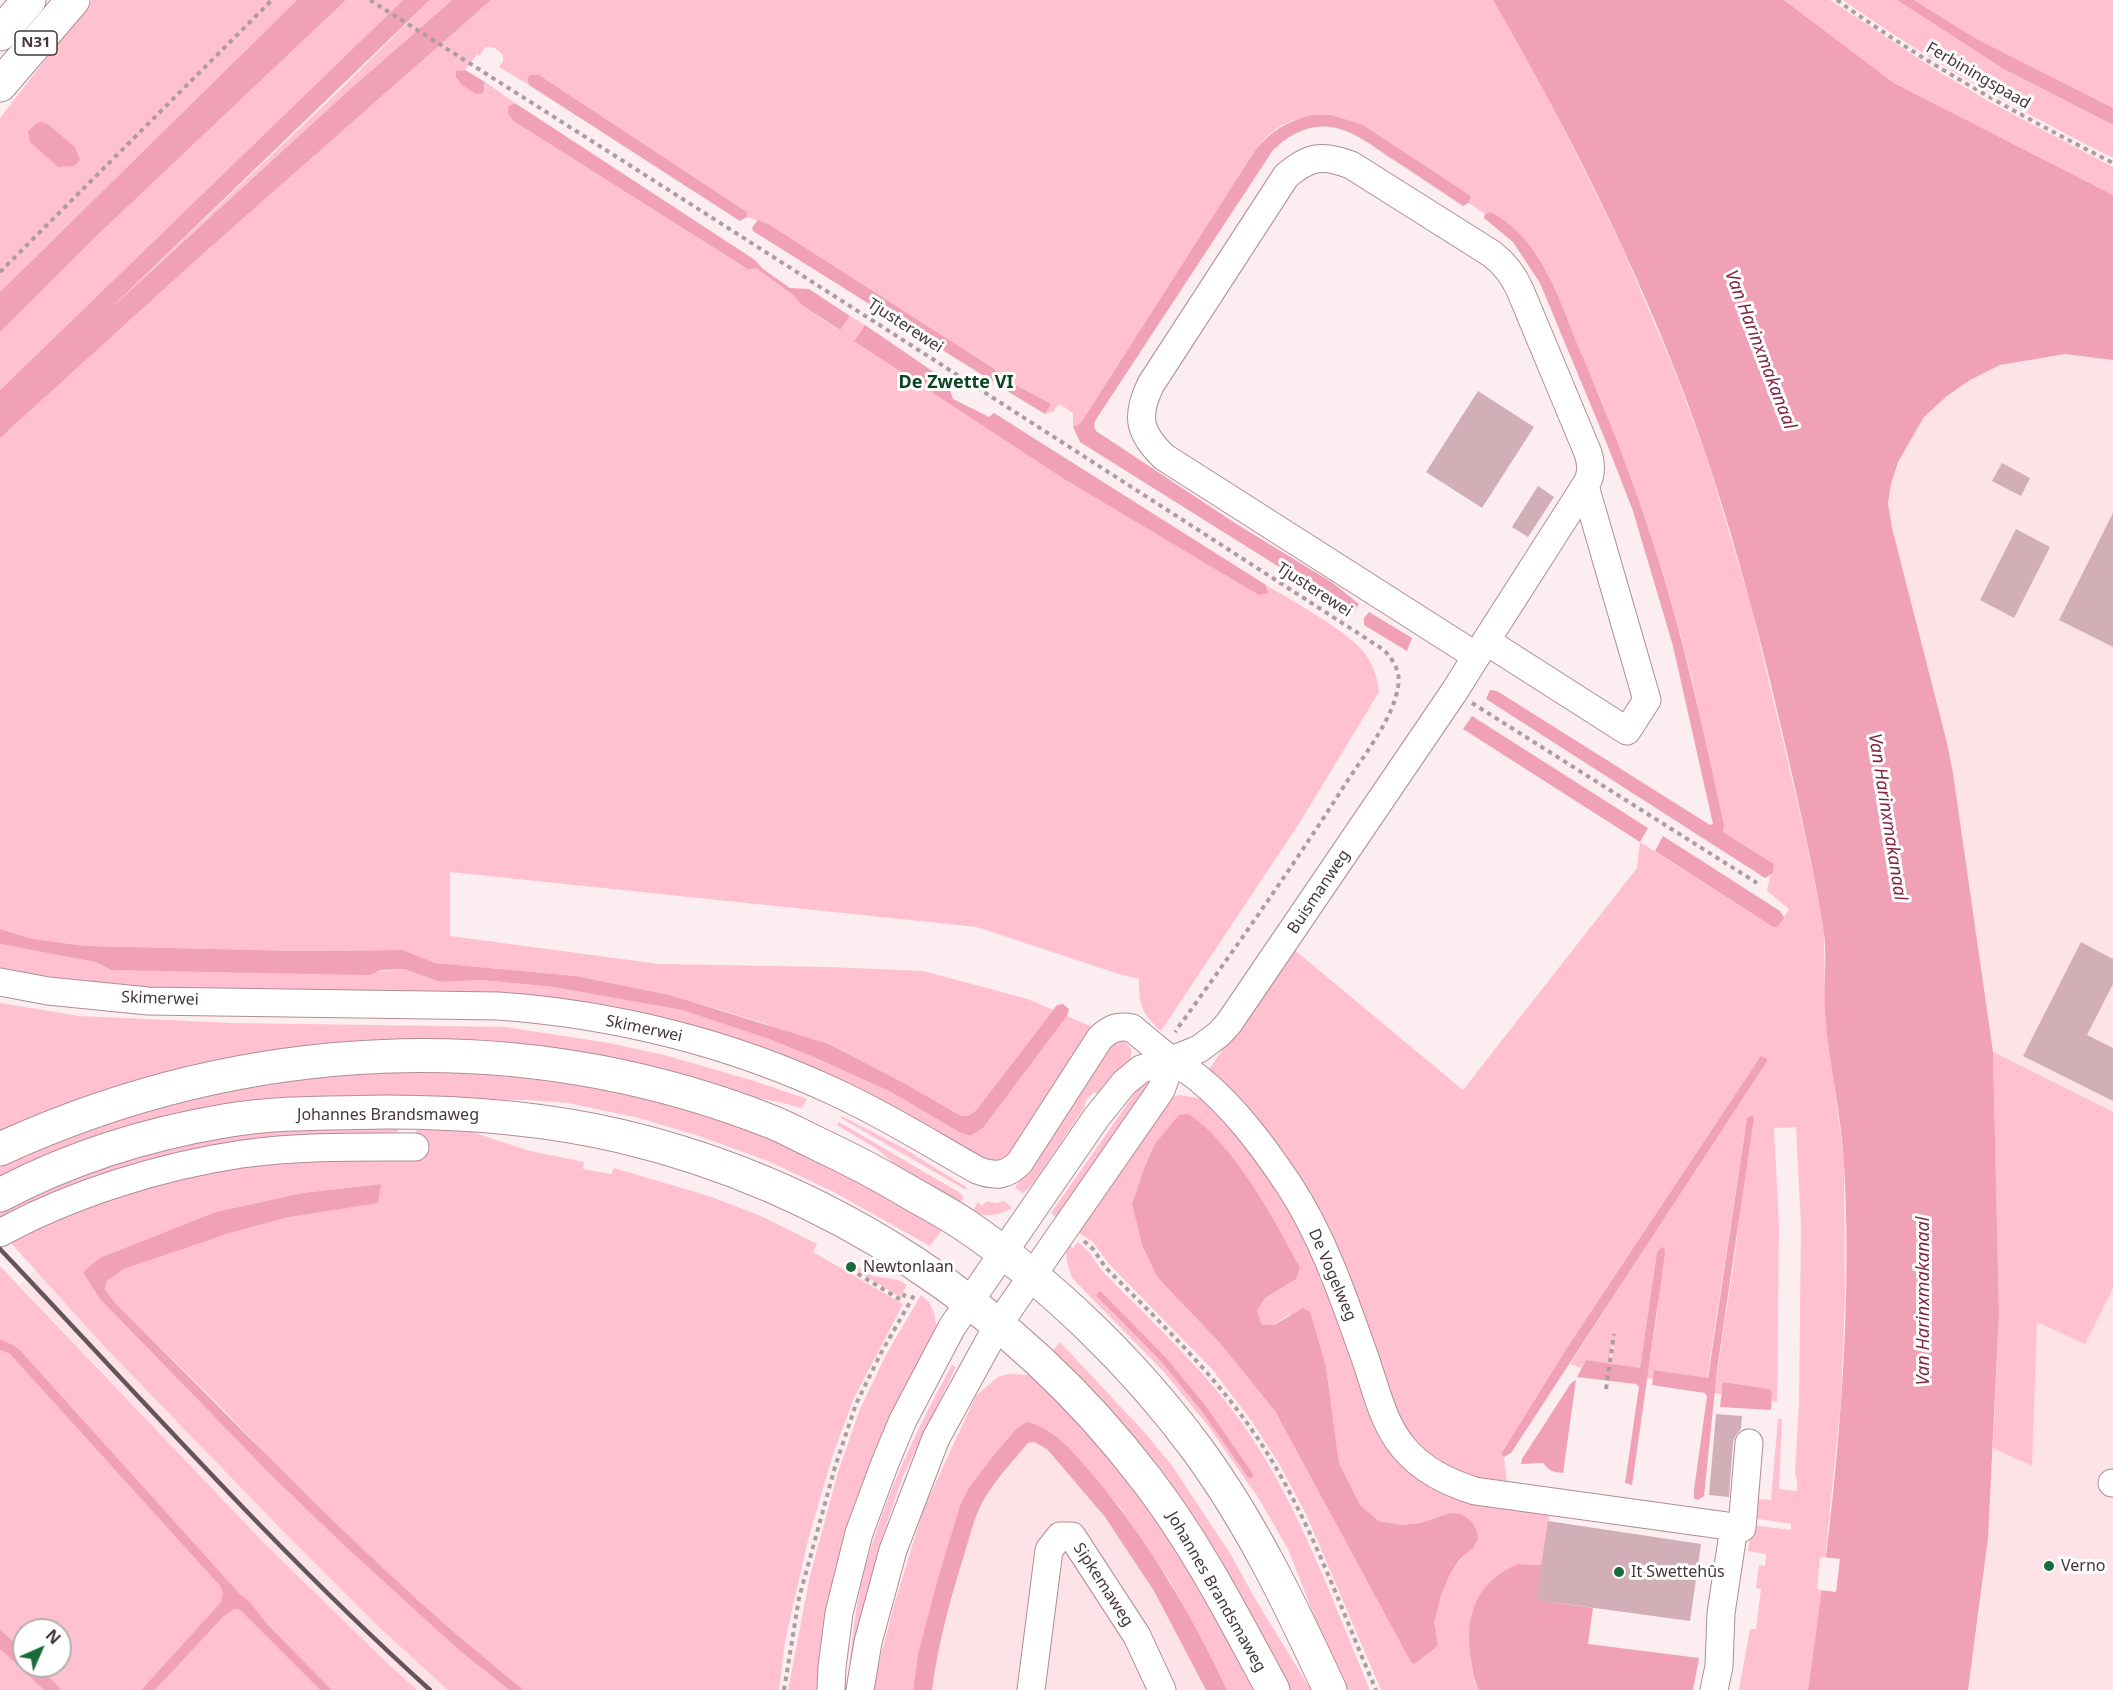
<!DOCTYPE html>
<meta charset="utf-8">
<style>
body{margin:0}
#map{position:relative;width:2113px;height:1690px;overflow:hidden;background:#fcedf0;font-family:"Noto Sans",sans-serif}
canvas{display:block}
.north{position:absolute;left:12px;top:1618px;width:60px;height:60px;box-sizing:border-box;background:#fff;border:2px solid #b5afb0;border-radius:50%;rotate:45deg;font-size:16px;font-weight:700;line-height:24px;text-align:center;color:#45373a}
.north::after{content:'';display:block;margin:auto;width:21px;height:27px;background:#196b3b;clip-path:polygon(50% 0,100% 100%,50% 72%,0 100%)}
</style>
<div id="map">
<canvas width="2113" height="1690"></canvas>
<div class="north">N</div>
</div>
<script>
const context = document.querySelector('canvas').getContext('2d');
context.lineJoin = 'round';
function paint(path, color) { context.fillStyle = color; context.fill(path, 'evenodd'); }
function strokePath(path, color, width, dash) { context.strokeStyle = color; context.lineWidth = width; context.lineCap = dash ? 'butt' : 'round'; context.setLineDash(dash || []); context.stroke(path); }
function label(font, color, halo, rows, align = 'center') {
  context.font = font + ' "Noto Sans",sans-serif'; context.lineWidth = 6; context.setLineDash([]); context.textBaseline = 'middle'; context.strokeStyle = halo; context.fillStyle = color; for (const [text, x, y, turn = 0] of rows) {
    context.save(); context.translate(x, y); context.rotate((+turn || 0) * Math.PI / 180); context.textAlign = isNaN(turn) ? turn : align; if (halo) context.strokeText(text, 0, 0); context.fillText(text, 0, 0); context.restore();
  }
}
paint(new Path2D(`
 M2065 354 2113 360V1690H1968L1982 1594 1993 1448 1999 1313 1993 1052 1953 773 1947 743 1892 528 1888 503 1891 484 1898 462 1909 440 1924 417 1947 396 1970 380 2000 365Z
 M36 1270 103 1345 279 1527 381 1629 448 1690H417L387 1663 265 1544 20 1285Z
 M1029 1442H1034L1047 1449 1105 1517 1154 1591 1206 1690H932L936 1658 957 1580 977 1513 986 1496Z`), '#fde2e8');
paint(new Path2D(`
 M92 0H297L0 292V118Z
 M346 0H403L0 390V332L106 227Z
 M430 0H452L348 91 109 310 343 87Z
 M491 0H1493L1538 77 1619 240 1678 379 1707 459 1750 602 1807 843 1824 929 1825 1015 1844 1160 1845 1298 1841 1400 1825 1558H1820L1817 1589 1822 1590 1821 1600 1808 1690H1739L1750 1629H1756L1761 1589 1756 1588 1759 1565 1765 1566 1766 1554 1748 1551 1752 1525 1791 1530V1524L1752 1518 1755 1499 1771 1500 1778 1419H1782L1779 1489 1797 1491V1479L1795 1475 1799 1402 1801 1225 1796 1127 1774 1128 1779 1225 1777 1402 1772 1401V1392L1770 1389 1724 1382 1722 1394 1714 1393 1736 1248 1750 1116 1747 1118 1707 1378 1654 1370 1653 1379 1647 1378 1657 1314 1661 1247 1657 1252 1640 1368 1611 1364 1614 1347 1612 1346 1609 1364 1586 1360 1581 1368 1570 1364 1767 1058 1565 1351 1501 1454 1504 1457 1507 1483 1479 1479 1447 1469 1415 1444 1397 1414 1368 1329 1208 1071 1291 947 1463 1090 1637 868 1640 842 1773 927 1784 917 1789 909 1767 891 1770 876 1773 873 1774 864 1723 832 1724 825 1691 675 1668 589 1645 518 1602 402 1549 278 1537 256 1490 212 1485 214 1469 203 1471 196 1363 125 1294 120 1280 126 1267 136 1254 152 1081 424 1073 427V413L1059 404 1053 412 1045 414 1050 404 1012 383 1007 391 995 383 999 374 993 368 770 225 747 217V212L539 75H531L527 78 529 85 499 67 503 61V55C497 49 492 45 484 48L480 56 477 54 465 70 456 72V79L462 85 485 88V82L515 103 509 106 515 122 749 270 756 268 793 295 802 305 839 330 850 316 865 325 854 340 1064 479 1174 544 1268 590 1266 585C1294 602 1341 627 1362 650 1372 661 1378 678 1379 692L1300 822 1161 1031C1141 1012 1139 1006 1139 979L1119 974 977 927 450 872V936L659 964 828 967 923 971 1028 999 1053 1010 981 1104C975 1112 971 1117 961 1116L764 1023 670 995 576 976 435 963 403 950 301 951 86 946 33 939 0 929V438L205 252Z
 M1784 0H1830L1939 72 1990 102 2113 167V195L1894 83Z
 M1843 0H1897L2002 68 2113 125V158C2020 111 1929 61 1843 0Z
 M1914 0H2113V108L1975 38Z
 M0 944 95 962 111 970 374 972 404 969 440 982 481 980 553 987 682 1010 769 1039 818 1059 891 1092 959 1132 970 1136 983 1128 1067 1016 1092 1027 1008 1156 991 1163 637 1015 111 987 0 970Z
 M0 1003 79 1016 232 1023 505 1027 609 1043 664 1055 751 1080 807 1099 802 1108 779 1102 468 1042 0 1136Z
 M1123 1040 1131 1048V1061L1097 1094 1094 1092 1086 1100 1084 1108 1032 1185 1023 1193 1015 1188 1020 1179 1108 1043Z
 M1993 1052 2113 1112V1288L2085 1344 2037 1322 2032 1466 1993 1448 1999 1313Z
 M434 1067 634 1092 770 1134 945 1226 930 1246 834 1192 768 1161 699 1136 639 1118 568 1103 528 1100 410 1099 0 1182V1167L103 1122 250 1083Z
 M1142 1083 1148 1084 1150 1089 1062 1222 1051 1213Z
 M1179 1095 1203 1099 1211 1105 1267 1172 1309 1242 1387 1445 1550 1510 1542 1565 1518 1564 1476 1602 1472 1613 1470 1625 1472 1665 1474 1682 1479 1690H1381L1306 1514 1278 1462 1253 1423 1212 1369 1109 1264 1093 1242 1073 1229 1171 1098ZM1172 1123 1224 1148 1246 1179 1288 1245 1296 1279 1265 1298 1257 1311 1262 1325H1273L1290 1314 1326 1367 1339 1463 1360 1505 1379 1521 1402 1525 1420 1523 1450 1513 1472 1549C1451 1566 1435 1596 1434 1623 1434 1631 1436 1639 1438 1646L1416 1664 1411 1661 1275 1411 1219 1342 1157 1277 1142 1245 1132 1204 1145 1166 1155 1145Z
 M842 1116 905 1149 966 1187V1190L841 1118Z
 M839 1122 962 1194 963 1199 956 1205 907 1174 877 1149 837 1125Z
 M405 1123 392 1137 325 1138 0 1222V1210L51 1185 155 1149 245 1132Z
 M424 1124 460 1128 530 1151 584 1162 583 1169 611 1174 614 1168 712 1197 763 1217 817 1244 813 1252 903 1304 854 1398 833 1454 808 1540 785 1641 779 1690H524L486 1660 385 1571 275 1464 217 1403 117 1305 105 1291 107 1281 124 1269 230 1233 289 1217 381 1184 302 1193 216 1212 83 1272 99 1298 268 1472 460 1651 509 1690H448L381 1629 279 1527 103 1345 11 1243 0 1249V1244L94 1202 199 1172 410 1137Z
 M987 1201 995 1203 1005 1201 1012 1208C1000 1215 985 1218 972 1212L978 1202 982 1206Z
 M1078 1242 1089 1252 1102 1271C1151 1321 1204 1369 1244 1426 1300 1507 1332 1600 1370 1690H1343L1328 1657 1307 1597 1288 1549 1259 1499 1209 1427 1164 1372 1073 1279C1068 1268 1064 1256 1068 1244L1073 1248Z
 M852 1264 873 1276 898 1280 907 1285 900 1297 851 1267Z
 M0 1266 265 1544 387 1663 417 1690H332L267 1624 250 1602 239 1593 20 1350 13 1345 0 1339Z
 M921 1295 929 1302 934 1313 938 1334 910 1393 825 1690H788L810 1576 838 1472 860 1409 887 1353Z
 M1060 1342 1145 1433 1173 1467 1231 1555 1257 1602 1311 1690H1284L1049 1355Z
 M0 1350 10 1354 220 1586 224 1594 221 1602 141 1690H62L38 1666H60V1630H24V1652L0 1629Z
 M952 1365 956 1367 903 1476 878 1549 847 1690C851 1655 853 1620 861 1585 879 1508 914 1434 952 1365Z
 M1008 1374 1031 1375 1044 1381 1152 1506 1258 1690H1227L1170 1581 1119 1506 1074 1453 1049 1431 1017 1428 970 1486 918 1654 913 1690H872L894 1605 924 1508 976 1396 998 1377Z
 M235 1609 240 1610 320 1690H155L224 1616Z
 M0 1649 44 1690H0Z`), '#ffc0cf');
paint(new Path2D(`
 M297 0H346L106 227 0 332V292Z
 M403 0H430L109 310 348 91 452 0H491L205 252 0 438V390Z
 M1493 0H1784L1894 83 2113 195V360L2065 354 2000 365 1970 380 1947 396 1924 417 1898 462 1891 484 1888 503 1892 528 1947 743 1953 773 1993 1052 1999 1313 1988 1538 1968 1690H1808C1833 1519 1854 1336 1844 1163 1841 1113 1829 1064 1825 1014 1823 985 1828 954 1823 926 1813 865 1799 805 1785 744 1757 621 1724 498 1679 380 1628 249 1564 122 1493 0Z
 M1897 0H1914L1975 38 2113 108V125L2002 68Z
 M465 70 485 82 483 93 476 94 462 85 456 78V71Z
 M530 75H539L747 212V217L740 221 529 85 527 79Z
 M515 103 755 260 763 269 790 288 809 289 850 316 840 330 802 305 793 295 756 268 749 270 515 122 508 114 509 106Z
 M1312 115H1331L1363 125 1459 188 1471 196 1469 203 1463 206C1438 189 1414 173 1389 157 1373 146 1355 132 1336 128 1311 122 1290 134 1273 150L1095 421 1094 426 1096 431 1238 525 1333 583 1359 604 1354 611 1351 612 1337 607 1284 570 1080 442 1073 427 1081 423 1254 152C1272 130 1284 123 1312 115Z
 M42 122 49 125 75 147 80 160 74 166 58 167 30 142 28 131 37 123Z
 M1490 212C1543 238 1561 306 1583 357 1615 433 1645 512 1668 591 1690 668 1707 746 1724 825L1723 832 1774 864 1773 873 1765 878 1486 699 1490 690 1497 691 1710 825 1713 824 1673 646 1633 511 1607 444 1540 283 1513 242 1484 218 1485 214Z
 M758 220 770 225 993 368 999 374 995 383 753 231 752 228Z
 M865 325 947 381 953 399 989 417 994 413 1266 585 1268 593 1259 595 1064 479 854 341Z
 M1012 383 1051 404 1045 414 1007 391Z
 M1369 612 1412 638 1407 651 1364 625V618Z
 M1472 716 1648 828 1640 842 1463 729Z
 M1663 836 1780 911 1784 917 1778 927H1773L1655 851Z
 M0 929 33 939 86 946 301 951 403 950 435 963 576 976 670 995 828 1044 898 1080 961 1116C971 1117 975 1112 981 1104L1057 1005 1063 1004 1069 1009 1067 1016 983 1128 970 1136 959 1132 891 1092 818 1059 769 1039 682 1010 553 987 481 980 440 982 404 969 381 970 370 975 111 970 95 962 0 944Z
 M1761 1056 1767 1059V1061L1511 1453 1504 1457 1501 1454 1565 1351Z
 M1189 1114C1233 1144 1275 1220 1300 1268L1296 1279 1265 1298 1257 1311 1262 1325H1274L1303 1308 1310 1312 1326 1367 1339 1463 1360 1505 1379 1521 1402 1525 1420 1523 1450 1513 1461 1514 1471 1521 1477 1531 1478 1539 1472 1549 1460 1559 1450 1574 1441 1595 1434 1622 1438 1646 1415 1664 1411 1662 1275 1411 1219 1342 1157 1277 1142 1245 1132 1204 1145 1166 1155 1144 1172 1123 1179 1115Z
 M1750 1116 1754 1117 1717 1370 1704 1496 1698 1500 1694 1499V1490L1707 1396 1705 1393 1652 1385 1654 1370 1708 1378 1747 1118Z
 M381 1184 378 1203 289 1217 230 1233 124 1269 107 1281 105 1290 117 1305C250 1436 377 1574 524 1690H509L460 1651 345 1546 268 1472 99 1298 83 1272 100 1258 216 1212 302 1193Z
 M1661 1247 1664 1248 1665 1253 1632 1485 1625 1483 1639 1387 1636 1384 1577 1377 1586 1360 1640 1368 1657 1252Z
 M0 1339 13 1345 20 1350 239 1593 250 1602 267 1624 332 1690H320L240 1610 235 1609 224 1616 155 1690H141L221 1602 223 1594 220 1586 10 1354 0 1350Z
 M1576 1380 1563 1473C1552 1472 1550 1471 1543 1463L1521 1464 1522 1459 1571 1383Z
 M1723 1382 1770 1389 1772 1392 1771 1410 1720 1407Z
 M1027 1422C1056 1429 1075 1454 1094 1476 1148 1540 1191 1614 1227 1690H1206L1154 1591 1105 1517 1047 1449 1034 1442 1028 1443C1014 1460 998 1477 986 1496 975 1513 971 1533 965 1552 951 1597 938 1643 932 1690H913L918 1654 939 1575 960 1506 970 1486 994 1455 1017 1428Z
 M1518 1564 1542 1565 1537 1600 1593 1608 1588 1644 1699 1658 1693 1690H1479C1473 1680 1473 1670 1471 1659 1464 1615 1476 1582 1518 1564Z
 M0 1629 24 1652V1666H38L62 1690H44L0 1649Z`), '#f1a1b6');
paint(new Path2D(`
 M1822 1557 1840 1559 1836 1592 1819 1590Z`), '#fcedf0');
strokePath(new Path2D(`
 M1100 1295 1164 1360 1204 1409 1250 1475`), '#f1a1b6', 6);
paint(new Path2D(`
 M1478 391 1534 427 1482 508 1426 472Z
 M2002 463 2030 478 2021 496 1992 481Z
 M1538 486 1554 497 1528 537 1512 527Z
 M2113 513V647L2059 620Z
 M2016 529 2050 547 2014 618 1980 600Z
 M2081 942 2113 959V984L2087 1035 2113 1048V1101L2023 1056Z
 M1716 1414 1742 1416 1741 1429 1736 1435 1733 1442 1729 1497 1709 1495Z
 M1548 1521 1701 1544 1690 1621 1536 1600Z`), '#d2afb7');
const minor = new Path2D(`
 M1486 641 1627 731 1647 700 1585 486
 M0 982 48 991 148 1001 498 1006C614 1014 731 1043 837 1093 885 1115 931 1144 977 1170 995 1177 1007 1176 1020 1162L1100 1038C1111 1028 1118 1025 1132 1028 1145 1039 1158 1050 1171 1060 1180 1066 1189 1071 1198 1078 1234 1107 1263 1146 1289 1185 1323 1237 1343 1296 1364 1355 1375 1385 1382 1422 1403 1447 1422 1470 1447 1482 1475 1491L1742 1528 1749 1443
 M0 1233C71 1194 161 1166 242 1154 299 1146 357 1147 415 1147
 M2112 1483H2113
 M831 1690 832 1667 839 1613 859 1533 885 1463 903 1420 952 1327 1096 1118 1124 1083 1141 1069 1172 1060 1199 1049 1219 1034 1229 1023 1454 692 1486 641 1585 486C1592 476 1592 466 1588 453L1520 290C1513 274 1505 264 1492 254L1351 165C1323 154 1309 156 1286 176L1151 384C1135 416 1139 433 1164 457L1476 656
 M860 1690 868 1642 893 1550 936 1438 998 1325 1161 1090 1172 1060
 M1031 1690 1049 1550 1060 1536H1072L1137 1636 1162 1690
 M1714 1690 1719 1666 1721 1613 1734 1527`);
const major = new Path2D(`
 M0 1149C245 1037 520 1023 772 1122 787 1128 801 1136 816 1143 848 1158 879 1174 909 1192 928 1203 947 1213 965 1225 1052 1284 1135 1365 1197 1449 1252 1524 1291 1606 1330 1690
 M0 1195C70 1158 147 1134 224 1121 277 1112 332 1113 385 1112 463 1112 543 1118 620 1136 829 1185 1017 1309 1147 1480 1197 1545 1234 1618 1273 1690`);
const highway = new Path2D(`
 M0 34 29 0
 M0 85 73 0`);
strokePath(minor, '#af8d95', 29);
strokePath(major, '#af8d95', 35);
strokePath(highway, '#af8d95', 35);
strokePath(new Path2D(`
 M370 0C709 215 1047 432 1384 650 1394 661 1401 672 1398 687 1393 719 1364 755 1346 783 1292 868 1234 950 1175 1032
 M1837 0C1924 63 2017 114 2113 163
 M0 272 272 0
 M1472 703 1757 883
 M1084 1241 1093 1249 1106 1268C1155 1317 1206 1366 1247 1423 1305 1503 1337 1600 1376 1690
 M850 1269 901 1300 907 1291
 M1606 1389 1614 1334
 M784 1690 799 1598 835 1467 856 1404 881 1353 914 1295`), '#ac9da0', 4, [4.5, 4.5]);
strokePath(minor, '#fff', 27);
strokePath(major, '#fff', 33);
strokePath(highway, '#fff', 33);
strokePath(new Path2D(`
 M0 1249C141 1398 278 1553 430 1690`), '#635558', 4.5);
for (const [x, y, r, color] of [
 [851,1267,6,"#196b3b"],
 [2049,1566,6,"#196b3b"],
 [1619,1572,6,"#196b3b"]
]) { const dot = new Path2D(); dot.arc(x, y, r, 0, 2 * Math.PI); context.fillStyle = color; context.fill(dot); strokePath(dot, '#fff', 2); }
for (const [x, y, w] of [
 [36,43,42]
]) { const box = new Path2D(); box.roundRect(x - w / 2, y - 12, w, 24, 4.5); context.fillStyle = '#fff'; context.fill(box); strokePath(box, '#45373a', 1.5); }
label('bold 15px', '#45373a', null, [
 ["N31",36,43]
]);
label('16px', '#45373a', '#fff', [
 ["Ferbiningspaad",1978,76,30],
 ["Tjusterewei",905,326,33],
 ["Tjusterewei",1314,590,33],
 ["Buismanweg",1319,892,-56],
 ["Skimerwei",160,999,2],
 ["Skimerwei",644,1029,12],
 ["Johannes Brandsmaweg",388,1115],
 ["De Vogelweg",1332,1275,67],
 ["Sipkemaweg",1103,1585,57],
 ["Johannes Brandsmaweg",1216,1592,60]
]);
label('16px', '#45373a', '#fff', [
 ["Newtonlaan",863,1267],
 ["Verno",2061,1566],
 ["It Swettehûs",1631,1572]
], 'left');
label('italic 18px', '#802645', '#fff', [
 ["Van Harinxmakanaal",1760,350,69],
 ["Van Harinxmakanaal",1887,817,81],
 ["Van Harinxmakanaal",1924,1301,-90]
]);
label('bold 18px', '#0b4323', '#fff', [
 ["De Zwette VI",956,383]
]);
</script>
